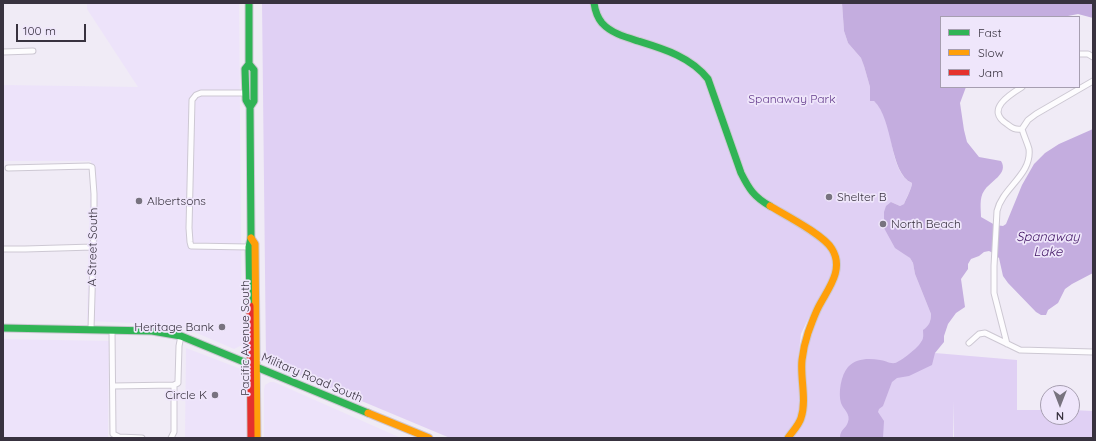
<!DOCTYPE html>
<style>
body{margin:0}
#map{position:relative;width:1096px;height:441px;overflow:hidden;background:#f0ebf6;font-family:Quicksand,sans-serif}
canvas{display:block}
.frame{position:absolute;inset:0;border:4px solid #38323f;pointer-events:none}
.legend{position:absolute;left:940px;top:16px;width:140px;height:72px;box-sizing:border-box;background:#efe6fb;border:1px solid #a69eb0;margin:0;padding:5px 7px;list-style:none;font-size:12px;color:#38323f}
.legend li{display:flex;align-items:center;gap:8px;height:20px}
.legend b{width:20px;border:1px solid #a69eb0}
.north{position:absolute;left:1040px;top:385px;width:40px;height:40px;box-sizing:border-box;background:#efe6fb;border:1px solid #a69eb0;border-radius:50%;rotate:180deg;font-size:11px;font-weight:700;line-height:16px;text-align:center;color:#38323f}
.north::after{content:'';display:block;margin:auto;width:14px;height:18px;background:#78737f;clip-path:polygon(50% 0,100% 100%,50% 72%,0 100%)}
.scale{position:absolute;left:16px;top:24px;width:70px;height:18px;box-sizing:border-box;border:2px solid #38323f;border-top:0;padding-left:5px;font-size:12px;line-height:14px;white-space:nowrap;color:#38323f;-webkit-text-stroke:3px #efe6fb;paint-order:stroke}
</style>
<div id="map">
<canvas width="1096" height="441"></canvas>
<div class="frame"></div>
<ul class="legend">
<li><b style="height:5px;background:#30b455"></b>Fast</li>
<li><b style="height:5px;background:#ff9f0a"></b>Slow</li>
<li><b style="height:5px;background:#e5322d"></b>Jam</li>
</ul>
<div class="north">N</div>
<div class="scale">100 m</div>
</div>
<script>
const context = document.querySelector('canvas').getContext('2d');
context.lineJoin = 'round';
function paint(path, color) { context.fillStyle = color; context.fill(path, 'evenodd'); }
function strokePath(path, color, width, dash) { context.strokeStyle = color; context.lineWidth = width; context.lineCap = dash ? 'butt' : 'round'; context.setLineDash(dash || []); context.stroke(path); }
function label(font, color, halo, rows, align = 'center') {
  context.font = font + ' Quicksand,sans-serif'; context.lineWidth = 3.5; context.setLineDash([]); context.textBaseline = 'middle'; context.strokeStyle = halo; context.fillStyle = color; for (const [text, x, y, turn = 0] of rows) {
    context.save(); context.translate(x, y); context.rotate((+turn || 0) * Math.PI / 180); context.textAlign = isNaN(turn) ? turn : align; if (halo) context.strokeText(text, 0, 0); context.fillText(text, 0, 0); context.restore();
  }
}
paint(new Path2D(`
 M87 3H239L242 345 234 349 178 325 87 321 91 161H3V85L138 87 87 9Z
 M3 339 109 341 108 438H3Z
 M186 348 241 369 245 374 246 438H185Z
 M270 382H274L401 438H264V389L265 385Z`), '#ede3fa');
paint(new Path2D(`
 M262 3H842L844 31 848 43 861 58 864 66 870 87V101H874C881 108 887 119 889 129 892 144 895 176 912 183 912 188 906 198 904 204L900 206 891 202 905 254 910 258 913 263 915 274 931 314C931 321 929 326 923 331V341L935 353 1017 360V410H1048V417H1072V410L1093 411V438H954V401L953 438H450L266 361ZM813 309H814L798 360 801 334Z`), '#e0d0f4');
paint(new Path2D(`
 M842 3H1093V18L1078 14 1063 17H941V87H966L960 103 964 130 967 142 979 157 1001 161C1009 174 990 181 984 191 979 198 981 209 981 217L995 225 1003 226 1006 224 1022 185 1034 164 1045 153 1059 144 1093 129V273L1072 284 1065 289 1058 303 1048 310 1046 315H1041L1036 312 1008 283 1003 276 999 258 993 253 989 251 984 252 979 256 971 259 968 264V269L961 279 965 307 956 313 948 324 944 336V342L935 353 932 365 909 376 897 378 892 382 883 406 879 409 878 412 884 421 883 438H840C840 429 846 429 848 422 851 414 843 409 841 403 838 393 841 375 848 367 856 358 869 358 880 360 884 360 890 364 895 363 900 362 919 347 921 342 924 339 923 335 923 330 929 326 931 321 931 314L915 274 913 263 910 258 895 248 884 228V212L886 206 891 202 900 206 904 204C906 199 912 188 912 183 889 173 894 120 874 101H870V87L864 66 861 58 848 43 844 31Z`), '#c4addf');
const street = new Path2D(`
 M3 52 33 51
 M1079 54H1088L1093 57
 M246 93H201L196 95 192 100 189 228 190 242 191 246 249 247
 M1022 129 1028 120 1036 114 1093 81
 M1022 129C1015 130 1012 128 1007 124 985 110 1009 95 1022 87
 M8 168 89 166 92 167 94 194V227L91 329
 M3 249H25L93 247
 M112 330 113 434 119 437 142 438
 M969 343 979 334 985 333 1020 350 1093 352
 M1007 344 994 293V266L997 211C1002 188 1032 175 1029 149 1027 142 1024 136 1022 129
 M113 386 174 385
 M171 438 174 432V385L178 383V381L179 346 181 336`);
const fast = new Path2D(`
 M249 3V64L245 69 246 100 250 107 251 238 249 247 250 306
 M594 3C595 10 597 17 602 23 611 33 625 37 638 41 664 49 691 57 708 79L741 173C749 189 754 197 770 206
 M249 64 254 70V101L250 107
 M3 328 152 331 181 336 368 413`);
const slow = new Path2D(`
 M770 206C785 215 824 235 832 249 845 270 827 290 818 308 814 316 811 325 808 333 805 342 803 351 802 360 800 378 807 400 801 418 799 425 792 432 788 438
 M251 238 255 244 257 438
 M368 413 429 438`);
const jam = new Path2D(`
 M250 306 251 438`);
strokePath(street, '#cdc8d3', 7);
strokePath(fast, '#cdc8d3', 9);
strokePath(slow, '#cdc8d3', 9);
strokePath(jam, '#cdc8d3', 9);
strokePath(street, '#fdfcfe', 5);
strokePath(fast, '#30b455', 7);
strokePath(slow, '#ff9f0a', 7);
strokePath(jam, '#e5322d', 7);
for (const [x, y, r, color] of [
 [829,197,4,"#78737f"],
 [139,201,4,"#78737f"],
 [883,224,4,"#78737f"],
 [222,327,4,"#78737f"],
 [215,395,4,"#78737f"]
]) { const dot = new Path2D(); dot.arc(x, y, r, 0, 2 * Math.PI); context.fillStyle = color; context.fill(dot); strokePath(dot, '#efe6fb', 1.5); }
label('12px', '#633b8b', '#efe6fb', [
 ["Spanaway Park",792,99]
]);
label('12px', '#38323f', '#efe6fb', [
 ["Shelter B",837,197],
 ["Albertsons",147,201],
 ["North Beach",891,224],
 ["Heritage Bank",214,327,"right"],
 ["Circle K",207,395,"right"]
], 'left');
label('12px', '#38323f', '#efe6fb', [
 ["A Street South",93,247,-89],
 ["Pacific Avenue South",245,338,-90],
 ["Military Road South",312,378,23]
]);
label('italic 13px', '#421665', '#efe6fb', [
 ["Spanaway",1048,237],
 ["Lake",1048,252]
]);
</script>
